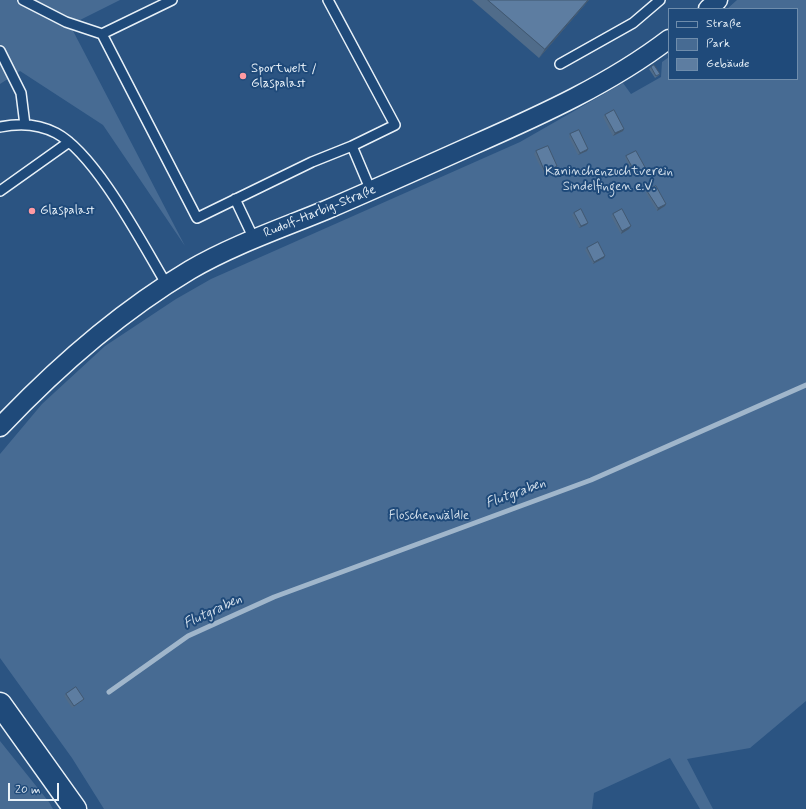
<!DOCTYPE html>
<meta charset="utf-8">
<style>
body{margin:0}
#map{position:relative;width:806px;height:809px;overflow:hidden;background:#2b5482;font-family:Mynerve,sans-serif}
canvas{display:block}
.legend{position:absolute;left:668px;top:8px;width:130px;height:72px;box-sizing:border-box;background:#1f4a7a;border:1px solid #6f8dac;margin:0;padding:5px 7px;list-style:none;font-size:12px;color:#e8f1f8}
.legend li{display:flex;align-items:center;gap:8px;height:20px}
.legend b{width:20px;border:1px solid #6f8dac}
.scale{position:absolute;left:8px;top:783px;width:51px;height:18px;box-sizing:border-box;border:2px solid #e8f1f8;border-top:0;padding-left:5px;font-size:12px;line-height:14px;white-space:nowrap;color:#e8f1f8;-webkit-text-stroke:3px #1f4a7a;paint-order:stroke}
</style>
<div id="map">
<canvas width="806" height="809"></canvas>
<ul class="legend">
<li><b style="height:5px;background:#1f4a7a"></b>Straße</li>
<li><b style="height:11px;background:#476b93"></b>Park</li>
<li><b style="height:11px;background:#5d7da1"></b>Gebäude</li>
</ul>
<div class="scale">20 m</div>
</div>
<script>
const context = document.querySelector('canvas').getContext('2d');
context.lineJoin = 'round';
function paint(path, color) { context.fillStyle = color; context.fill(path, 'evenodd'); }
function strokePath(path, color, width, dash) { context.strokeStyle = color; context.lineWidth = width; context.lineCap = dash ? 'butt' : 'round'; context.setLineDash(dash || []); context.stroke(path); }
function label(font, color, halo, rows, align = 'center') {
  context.font = font + ' Mynerve,sans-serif'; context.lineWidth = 4; context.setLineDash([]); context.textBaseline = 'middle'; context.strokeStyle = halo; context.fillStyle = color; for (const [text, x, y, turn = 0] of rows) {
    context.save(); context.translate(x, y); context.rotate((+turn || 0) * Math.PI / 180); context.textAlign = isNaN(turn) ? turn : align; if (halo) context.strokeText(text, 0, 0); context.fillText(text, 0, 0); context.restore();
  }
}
paint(new Path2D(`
 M0 0H120L70 25 185 246 103 125 20 71 0 84Z
 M737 0H806V701L750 748 687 759 713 809H700L670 758 594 793 592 809H104L72 758 0 658V454L42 404 105 346 176 299 211 279 520 142 623 83 631 94 661 77 662 62 669 57V79H797V9H727Z
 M0 741 49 802 53 809H0Z`), '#476b93');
strokePath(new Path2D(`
 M109 692 188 636 274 597 591 480 806 385`), '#a0b6cb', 5);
const lane = new Path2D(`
 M23 0 66 22 102 34
 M172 0 102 34 197 218 312 162 352 146 395 125 328 0
 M0 51 21 93 25 125
 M560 64 633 23 660 0
 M0 127C19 123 39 124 56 133 96 154 143 245 167 285
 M352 146 371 191
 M0 191 69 142
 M235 199 254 239`);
const street = new Path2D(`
 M708 9 718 0
 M0 427C57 367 118 313 190 270 233 245 280 229 326 210 375 189 424 167 473 145 541 115 610 84 669 39`);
const secondary = new Path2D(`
 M0 704 75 809`);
strokePath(lane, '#e8f1f8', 12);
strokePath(street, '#e8f1f8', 21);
strokePath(secondary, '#e8f1f8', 25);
strokePath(lane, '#1f4a7a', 9);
strokePath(street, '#1f4a7a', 18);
strokePath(secondary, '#1f4a7a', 22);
paint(new Path2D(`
 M472 0H589L539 58Z
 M651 67 660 74 658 76 655 78 649 69Z
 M605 115 623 131 613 136 603 117Z
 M570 134 587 151 578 155 569 137Z
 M536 151 557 166 555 168 544 174 534 154Z
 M626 156 646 169 644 171 634 176 625 158Z
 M647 191 665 206 657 211 646 193Z
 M574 213 586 225 579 228 572 215Z
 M613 214 631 226 629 229 621 234 611 216Z
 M587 248 604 258 593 264 585 250Z
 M66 694 84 699 82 701 72 708 64 696Z`), '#506c8a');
paint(new Path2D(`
 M588 0H589L539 58 545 49Z
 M624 129 623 131 613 136 615 133Z
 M588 149 587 151 578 155 580 153Z
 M557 166 555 168 544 174 545 172Z
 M646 169 644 171 634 176 636 174Z
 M666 204 665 206 657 211 658 208Z
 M588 223 586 225 579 228 581 226Z
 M631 226 629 229 621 234 622 231Z
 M605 256 604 258 593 264 594 262Z`), '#415871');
const building = new Path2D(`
 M488 0H588L545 49Z
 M654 65 660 74 656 76 651 67Z
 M614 110 624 129 615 133 605 115Z
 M579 130 588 149 580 153 570 134Z
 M548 146 557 166 545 172 536 151Z
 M636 151 646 169 636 174 626 156Z
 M656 186 666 204 658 208 647 191Z
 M581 209 588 223 581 226 574 213Z
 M622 209 631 226 622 231 613 214Z
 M598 242 605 256 594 262 587 248Z
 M76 687 84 699 74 706 66 694Z`);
paint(building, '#5d7da1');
strokePath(building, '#415871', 1);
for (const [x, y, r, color] of [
 [243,76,4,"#ff9aa2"],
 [32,211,4,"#ff9aa2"]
]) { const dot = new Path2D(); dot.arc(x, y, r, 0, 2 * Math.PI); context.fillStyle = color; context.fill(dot); strokePath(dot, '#1f4a7a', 1.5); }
label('13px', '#e8f1f8', '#1f4a7a', [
 ["Sportwelt /",251,69],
 ["Glaspalast",251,84],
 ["Glaspalast",40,211]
], 'left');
label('13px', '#d0dde9', '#1f4a7a', [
 ["Kaninchenzuchtverein",609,172],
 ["Sindelfingen e.V.",609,187],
 ["Floschenwäldle",429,516]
]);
label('13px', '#e8f1f8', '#1f4a7a', [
 ["Rudolf-Harbig-Straße",320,212,-22]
]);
label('italic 14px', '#d0dde9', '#1f4a7a', [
 ["Flutgraben",516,494,-20],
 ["Flutgraben",213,612,-25]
]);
</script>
